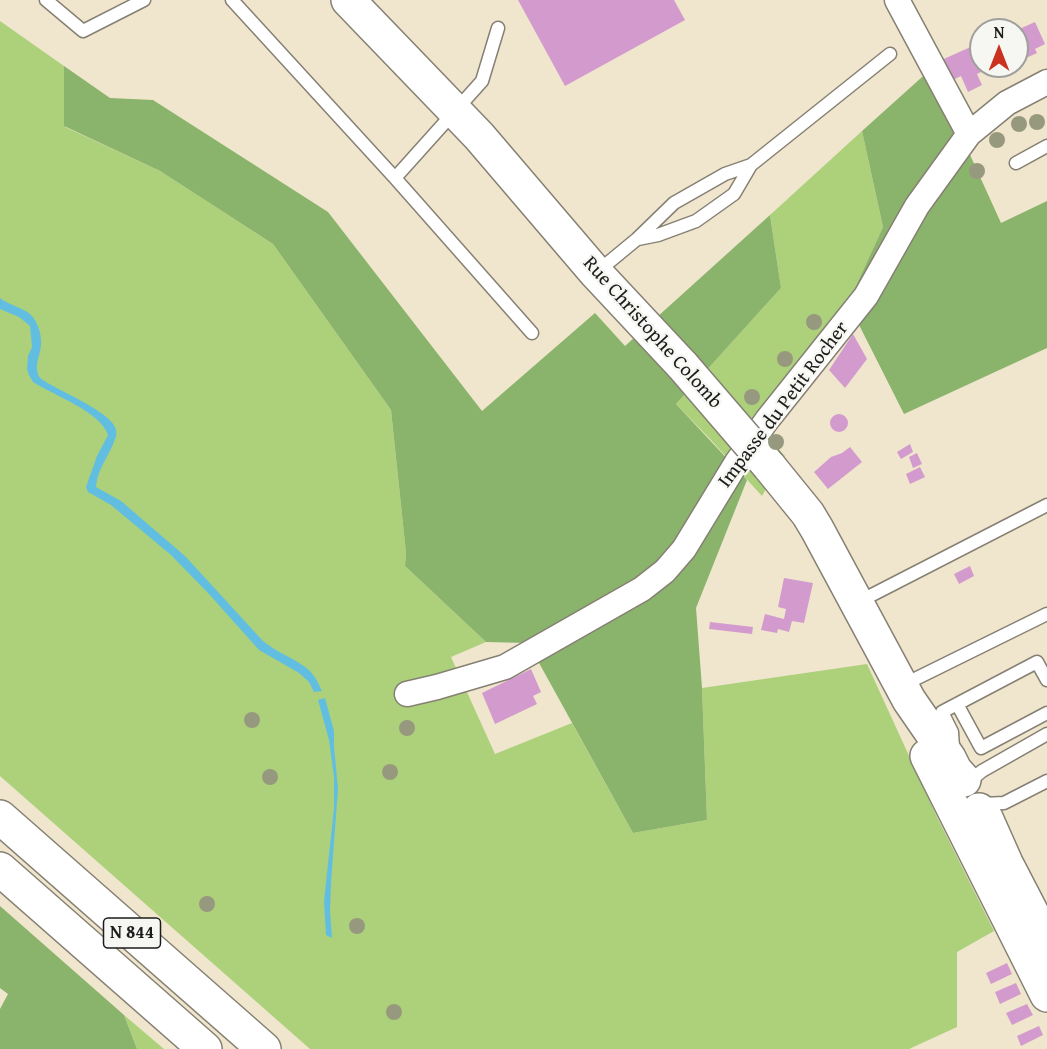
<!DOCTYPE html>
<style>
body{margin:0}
#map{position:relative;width:1047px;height:1049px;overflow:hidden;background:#f0e5cd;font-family:"Gentium Book Plus",serif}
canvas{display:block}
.north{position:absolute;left:969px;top:18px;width:60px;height:60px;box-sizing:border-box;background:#f6f6f2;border:2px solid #9f9f9c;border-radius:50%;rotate:0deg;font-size:16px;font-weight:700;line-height:24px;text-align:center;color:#1c1c1c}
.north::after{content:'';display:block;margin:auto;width:21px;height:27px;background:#c8321e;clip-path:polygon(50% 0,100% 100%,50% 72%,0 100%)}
</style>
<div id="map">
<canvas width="1047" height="1049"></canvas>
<div class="north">N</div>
</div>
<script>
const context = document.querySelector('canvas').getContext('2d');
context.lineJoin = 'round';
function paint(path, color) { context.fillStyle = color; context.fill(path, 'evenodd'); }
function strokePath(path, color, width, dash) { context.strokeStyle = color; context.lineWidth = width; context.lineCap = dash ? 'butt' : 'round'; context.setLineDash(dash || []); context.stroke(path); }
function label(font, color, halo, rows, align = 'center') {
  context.font = font + ' "Gentium Book Plus",serif'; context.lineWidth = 5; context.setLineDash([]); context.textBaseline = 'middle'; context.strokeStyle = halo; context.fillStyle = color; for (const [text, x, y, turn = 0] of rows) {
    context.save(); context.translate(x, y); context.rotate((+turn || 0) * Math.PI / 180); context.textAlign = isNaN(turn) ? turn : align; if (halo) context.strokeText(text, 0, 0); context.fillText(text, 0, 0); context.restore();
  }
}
paint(new Path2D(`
 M0 21 64 66 65 127 160 171 273 244 391 410 406 553 405 566 486 642 451 657 495 754 572 723 633 833 707 820 702 688 867 664 937 817 994 931 957 952V1027L909 1049H310L0 776Z
 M862 131 883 227 848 303 754 422 785 456 762 496 709 438 676 404 781 288 770 215Z
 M124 1015 164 1049H137Z`), '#add17b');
paint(new Path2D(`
 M64 66 110 98 153 100 328 212 482 411 595 313 625 346 770 215 781 288 676 404 747 480 696 608 702 688 707 820 633 833 528 643 486 642 405 566 406 553 391 410 273 244 160 171 64 126Z
 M931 69 1001 223 1047 201V348L904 414 848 303 883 227 862 131Z
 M0 906 124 1015 137 1049H0V1009L8 994 0 988Z`), '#8ab36b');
paint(new Path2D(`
 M0 298C9 305 21 307 30 314 38 321 42 336 41 345 40 358 33 366 40 378 56 390 113 412 116 430 117 433 116 437 115 439 110 455 97 469 96 487L121 501 185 556 263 641C276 652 292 657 305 667 313 672 318 682 322 691L314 692 309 682 299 673 259 650 208 593 171 555 111 505 88 492 86 487 97 456 108 435C101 412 53 395 33 382L29 375 27 369 28 356 32 347 30 326 19 317 0 309Z
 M325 698 334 731V746L338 789 331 883 330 911 332 938 326 935 324 901 334 808V777L329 740 318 700Z`), '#62bee0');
paint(new Path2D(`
 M518 0H674L685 20 565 86Z
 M1035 22 1045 44 1035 49 1037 53 1017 62V30Z
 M975 45 978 51 981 49V66H993L977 74 982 85 968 92 961 76 949 82 937 62Z
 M853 334 867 359 845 388 829 370Z
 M830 423a9 9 0 1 1 18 0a9 9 0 1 1-18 0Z
 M910 444 913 452 901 459 897 452Z
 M850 447 862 462 828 489 814 472 831 457 842 453Z
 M917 453 922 464 913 468 909 457Z
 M920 467 925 477 910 484 906 474Z
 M970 566 974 576 959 584 954 574Z
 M784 578 813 583 804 623 792 621 789 632 778 629 777 633 761 630 765 614 784 619 786 609 778 607Z
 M710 622 753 627 752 634 709 629Z
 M531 669 541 692 533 696 537 704 495 724 482 693Z
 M1007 963 1012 974 991 984 986 973Z
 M1016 983 1021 994 1000 1004 995 992Z
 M1027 1004 1033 1015 1012 1025 1006 1013Z
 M1039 1026 1043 1035 1021 1046 1017 1036Z`), '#d39bcd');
const lane = new Path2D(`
 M46 0 83 31 144 0
 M232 0 395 178 532 333
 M1016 163 1047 146
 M395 178 482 81 498 28
 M638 239 658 235 696 221 734 194 751 165
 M597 272 637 239 674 203 725 174 751 165 890 54
 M858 600 868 597 1047 505
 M903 685 1047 614
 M957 704 981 748 1047 713
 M953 748 952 732 942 712 1037 662 1047 680
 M971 780 982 771 1047 734
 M983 804 1004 803 1047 781`);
const street = new Path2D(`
 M897 0 969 134
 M407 694 437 687 505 667 642 589 665 571 684 549 737 462 767 420 866 296 917 206 969 134 1007 103 1047 82`);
const secondary = new Path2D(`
 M348 0 479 136 596 273 683 366
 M769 466 808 514 817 529 909 700 949 758 955 770 964 780
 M927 756 1047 995
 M979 810 986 818 1006 863 1047 942`);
const highway = new Path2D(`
 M0 817 264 1049
 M0 869 205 1049`);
strokePath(lane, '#868074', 15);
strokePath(street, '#868074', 27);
strokePath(secondary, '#868074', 36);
strokePath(highway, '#868074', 36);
strokePath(lane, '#fff', 12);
strokePath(street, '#fff', 24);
strokePath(secondary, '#fff', 33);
strokePath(highway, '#fff', 33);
const secondaryBridge = new Path2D(`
 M683 366 769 466`);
strokePath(secondaryBridge, '#868074', 36, []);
strokePath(secondaryBridge, '#fff', 33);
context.fillStyle = '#97997e';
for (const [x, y] of [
 [1037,122],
 [1019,124],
 [997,140],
 [977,171],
 [814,322],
 [785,359],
 [752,397],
 [776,442],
 [252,720],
 [407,728],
 [390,772],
 [270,777],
 [207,904],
 [357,926],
 [394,1012]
]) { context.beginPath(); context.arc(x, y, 8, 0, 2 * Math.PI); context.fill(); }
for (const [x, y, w] of [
 [132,933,57]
]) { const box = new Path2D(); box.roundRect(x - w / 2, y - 15, w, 30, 4.5); context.fillStyle = '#f6f6f2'; context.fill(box); strokePath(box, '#1c1c1c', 1.5); }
label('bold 18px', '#1c1c1c', null, [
 ["N 844",132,933]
]);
label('20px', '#1c1c1c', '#f6f6f2', [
 ["Rue Christophe Colomb",652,333,48],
 ["Impasse du Petit Rocher",784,405,-53]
]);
</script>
